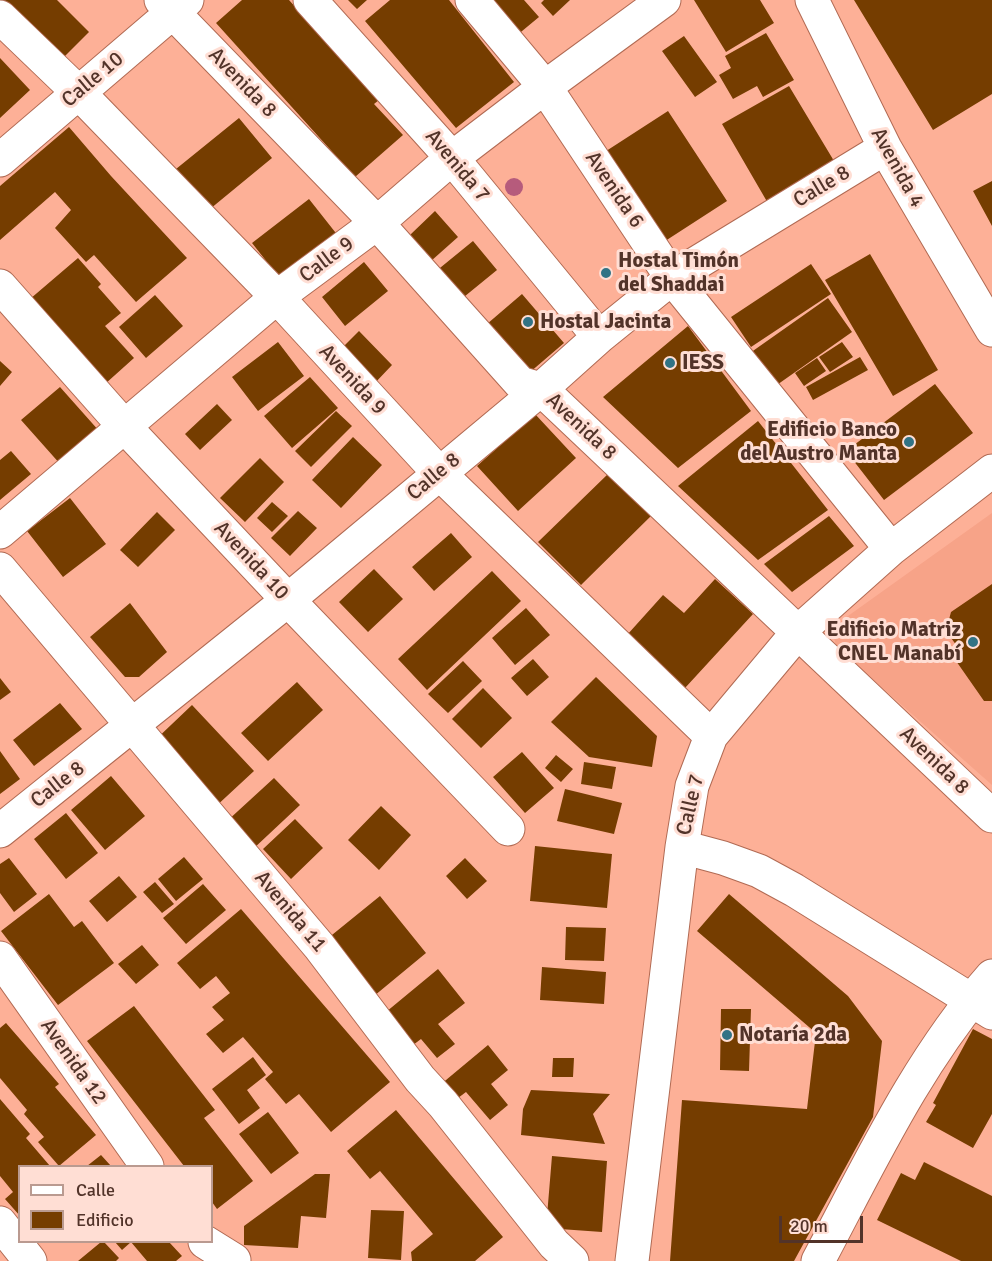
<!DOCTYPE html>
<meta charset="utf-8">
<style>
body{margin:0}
#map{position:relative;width:992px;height:1261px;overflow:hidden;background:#fdb097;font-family:Signika,sans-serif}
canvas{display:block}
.legend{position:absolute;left:18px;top:1165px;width:195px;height:78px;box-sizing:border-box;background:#ffded4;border:2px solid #ba9a90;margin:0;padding:8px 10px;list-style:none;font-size:18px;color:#523329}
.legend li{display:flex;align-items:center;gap:12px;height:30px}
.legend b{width:30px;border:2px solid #ba9a90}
.scale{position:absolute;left:779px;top:1216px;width:84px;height:27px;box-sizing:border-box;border:3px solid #523329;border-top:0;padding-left:8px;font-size:18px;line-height:21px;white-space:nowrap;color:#523329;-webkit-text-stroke:4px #ffded4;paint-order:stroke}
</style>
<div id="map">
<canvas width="992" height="1261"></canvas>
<ul class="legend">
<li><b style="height:8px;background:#fff"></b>Calle</li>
<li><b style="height:16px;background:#753d00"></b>Edificio</li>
</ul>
<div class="scale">20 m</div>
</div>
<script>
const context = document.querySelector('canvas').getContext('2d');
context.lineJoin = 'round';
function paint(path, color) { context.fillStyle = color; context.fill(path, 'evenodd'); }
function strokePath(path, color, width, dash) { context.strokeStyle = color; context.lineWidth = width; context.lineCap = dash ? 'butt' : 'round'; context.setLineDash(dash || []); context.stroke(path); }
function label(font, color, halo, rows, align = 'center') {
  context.font = font + ' Signika,sans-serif'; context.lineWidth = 6; context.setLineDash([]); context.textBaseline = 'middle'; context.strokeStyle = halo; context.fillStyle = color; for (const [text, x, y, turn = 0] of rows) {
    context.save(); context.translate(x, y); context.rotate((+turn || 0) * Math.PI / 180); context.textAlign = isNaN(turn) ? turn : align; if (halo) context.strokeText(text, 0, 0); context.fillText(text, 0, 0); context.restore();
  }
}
paint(new Path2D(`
 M992 513V785L852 661 836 645 833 635 834 630 841 621Z`), '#f7a388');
paint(new Path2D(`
 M0 0H57L89 32 55 66 0 11Z
 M242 0H289L379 100 374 104 403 135 355 177 216 23Z
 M348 0H367L357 9Z
 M390 0H449L514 82 456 128 365 21Z
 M488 0H524L539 17 510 41Z
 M544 0H570L553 16 541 3Z
 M694 0H760L774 23 726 52Z
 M854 0H992V94L933 130Z
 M766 33 794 80 763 97 757 86 733 99 719 75 731 68 725 56Z
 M684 36 717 82 695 97 662 51Z
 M0 58 30 90 0 118Z
 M789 86 837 166 769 205 722 124Z
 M668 111 727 201 659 245 600 155Z
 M239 118 272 158 210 209 176 169Z
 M69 127 111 176 187 258 136 302 94 255 86 262 55 228 71 210 55 192 0 240V186Z
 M992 181V226L973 191Z
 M309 199 339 237 282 281 252 243Z
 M435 211 458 237 431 261 410 237 411 234Z
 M473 241 497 270 459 301 435 272Z
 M870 254 938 370 893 396 825 280Z
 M78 258 101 284 98 287 121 313 105 326 134 358 105 384 30 299Z
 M364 262 388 291 345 326 322 297Z
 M811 264 831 294 751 347 731 317Z
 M522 294 564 343 529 373 487 324Z
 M155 295 183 326 146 358 119 327Z
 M828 298 852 332 774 387 750 353Z
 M688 326 751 411 678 468 603 397Z
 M359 331 392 365 374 384 340 350Z
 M278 342 304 376 258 411 232 377Z
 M842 342 853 357 830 372 819 357Z
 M860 357 868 370 813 400 806 387Z
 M817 358 826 371 804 386 795 373Z
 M0 361 12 372 0 386Z
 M310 377 338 408 292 448 264 416Z
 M935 384 973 433 884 500 846 451Z
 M60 387 100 432 61 465 21 420Z
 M217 404 232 420 200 450 185 434Z
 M336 411 352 426 311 467 295 451Z
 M535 414 576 458 518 511 477 466Z
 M758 421 828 510 758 560 678 486Z
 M353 437 382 465 341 508 312 480Z
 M11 451 31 474 0 500V460Z
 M260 458 284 482 245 522 220 498Z
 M609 473 651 516 581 585 538 542Z
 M70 498 106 544 63 577 27 531Z
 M272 502 288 516 272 532 257 518Z
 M298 511 317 528 290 556 271 538Z
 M157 512 175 530 138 567 120 550Z
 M829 516 854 546 792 592 764 564Z
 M451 533 472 557 434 591 412 567Z
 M374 569 403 599 368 632 339 602Z
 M492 571 521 601 427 690 398 659Z
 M715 579 753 614 685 688 627 635 663 595 684 613Z
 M992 584V701H984L954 658 962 653 946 631 951 612Z
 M130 603 167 652 139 677H125L90 637Z
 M526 608 550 635 515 665 492 638Z
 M533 659 549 677 527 696 511 678Z
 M463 661 482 681 448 713 428 694Z
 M596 677 657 736 652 767 589 757 551 722Z
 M0 678 11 692 0 700Z
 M297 682 323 710 268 761 241 733Z
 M483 688 512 718 481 748 452 719Z
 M60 703 82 729 34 766 13 740Z
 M192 705 254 771 213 809 151 744Z
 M0 751 20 779 0 794Z
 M522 752 554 788 525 813 493 777Z
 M556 755 573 769 561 782 545 768Z
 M584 762 616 767 612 789 581 784Z
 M111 776 145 816 105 850 71 810Z
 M274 778 300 805 252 850 226 822Z
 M565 789 622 803 614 834 557 821Z
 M381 806 411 835 379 870 348 840Z
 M66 813 98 853 66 879 34 839Z
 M295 819 323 848 291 879 263 849Z
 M535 846 612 854 607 908 530 901Z
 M184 857 203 879 176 901 158 879Z
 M9 858 37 894 14 912 0 893V864Z
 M465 858 487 881 467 899 446 876Z
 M119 876 137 897 107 922 89 901Z
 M155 882 174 904 162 913 143 892Z
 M203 884 226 910 186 944 163 918Z
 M49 894 74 927 82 921 114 963 58 1005 1 931Z
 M729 894 848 996 882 1041 873 1117 794 1261H670L682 1100 807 1109 816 1033 697 931Z
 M380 896 426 953 374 996 327 939Z
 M241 909 390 1082 331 1132 299 1094 286 1104 265 1079 273 1072 243 1037 223 1053 206 1034 224 1020 212 1007 230 993 216 976 200 989 177 963Z
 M566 927 606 928 604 961 565 960Z
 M142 945 159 965 136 984 118 964Z
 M542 967 606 972 604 1004 540 1000Z
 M438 969 465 1003 438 1024 455 1044 437 1058 421 1039 413 1045 386 1012Z
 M134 1006 215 1110 204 1118 253 1181 217 1209 212 1202V1166H184L87 1041Z
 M721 1009H751L749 1071 720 1070Z
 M6 1023 59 1084 55 1087 96 1135 59 1166 38 1142 44 1137 24 1114 27 1110 0 1078V1028Z
 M973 1029 992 1039V1114L973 1148 926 1122 936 1105 933 1103Z
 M488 1045 508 1070 491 1084 508 1105 490 1120 466 1092 454 1101 440 1085Z
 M253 1057 266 1075 247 1090 260 1108 239 1124 212 1089Z
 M553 1058H574L573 1077H552Z
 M531 1090 610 1094 593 1114 605 1144 521 1135 523 1109Z
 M0 1099 30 1134 26 1138 50 1166H20V1216L5 1199 13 1192 0 1176Z
 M396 1110 503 1237 475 1261H412L411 1252 433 1234 380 1171 370 1179 347 1151Z
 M268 1112 299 1153 271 1174 239 1134Z
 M101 1155 111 1166H87Z
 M552 1156 607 1161 602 1232 546 1228Z
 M924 1162 992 1196V1261H961L877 1220 901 1173 915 1180Z
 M315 1174H330L326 1218 301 1216 298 1248 244 1245V1226Z
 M371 1210 404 1211 401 1260 368 1258Z
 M101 1242H104L119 1258 116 1261H78Z
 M115 1242H169L182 1256 176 1261H147L131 1242 122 1250Z`), '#753d00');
const minor = new Path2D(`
 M161 0 377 223 520 383 541 389 992 816
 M310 0 452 158 599 337
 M472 0 545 87 672 278 891 549
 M812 0 885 148 992 330
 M0 17 78 92 277 297 439 473 711 736
 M0 160 187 0
 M0 286 124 426 288 600 508 829
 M0 532 277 297 377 223 452 158 545 87 664 0
 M0 569 319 946 420 1079 443 1104 554 1244 572 1261
 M0 831 288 600 541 389 599 337 672 278 885 148
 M682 847 723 858 759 871 794 890 992 1013
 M0 958 147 1166
 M0 1223 30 1261
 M205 1242 234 1260
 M632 1261 682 847 692 786 711 736 798 632 891 549 992 471
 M818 1261C870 1163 918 1060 992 976`);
strokePath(minor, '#b16a53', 35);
strokePath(minor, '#fff', 33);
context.fillStyle = '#b65b7c';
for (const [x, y] of [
 [514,187]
]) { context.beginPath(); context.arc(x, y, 9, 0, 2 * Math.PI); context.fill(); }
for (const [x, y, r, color] of [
 [606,273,6,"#317385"],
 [528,322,6,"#317385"],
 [670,363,6,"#317385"],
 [909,442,6,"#317385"],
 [973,642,6,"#317385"],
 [727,1035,6,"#317385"]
]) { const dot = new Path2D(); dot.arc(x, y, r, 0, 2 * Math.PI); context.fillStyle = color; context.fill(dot); strokePath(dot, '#ffded4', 2); }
label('21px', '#523329', '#ffded4', [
 ["Calle 10",93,80,-40],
 ["Avenida 8",242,83,46],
 ["Avenida 7",457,166,50],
 ["Avenida 4",897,168,61],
 ["Calle 8",822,187,-31],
 ["Avenida 6",614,190,56],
 ["Calle 9",327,260,-37],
 ["Avenida 9",352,380,47],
 ["Avenida 8",581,427,43],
 ["Calle 8",434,477,-40],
 ["Avenida 10",251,561,47],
 ["Avenida 8",934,761,44],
 ["Calle 8",58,785,-38],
 ["Calle 7",691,805,-77],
 ["Avenida 11",290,912,50],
 ["Avenida 12",73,1062,55]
]);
label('bold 21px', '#523329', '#ffded4', [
 ["Hostal Timón",618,261],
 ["del Shaddai",618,285],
 ["Hostal Jacinta",540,322],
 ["IESS",682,363],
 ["Edificio Banco",897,430,"right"],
 ["del Austro Manta",897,454,"right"],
 ["Edificio Matriz",961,630,"right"],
 ["CNEL Manabí",961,654,"right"],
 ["Notaría 2da",739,1035]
], 'left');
</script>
